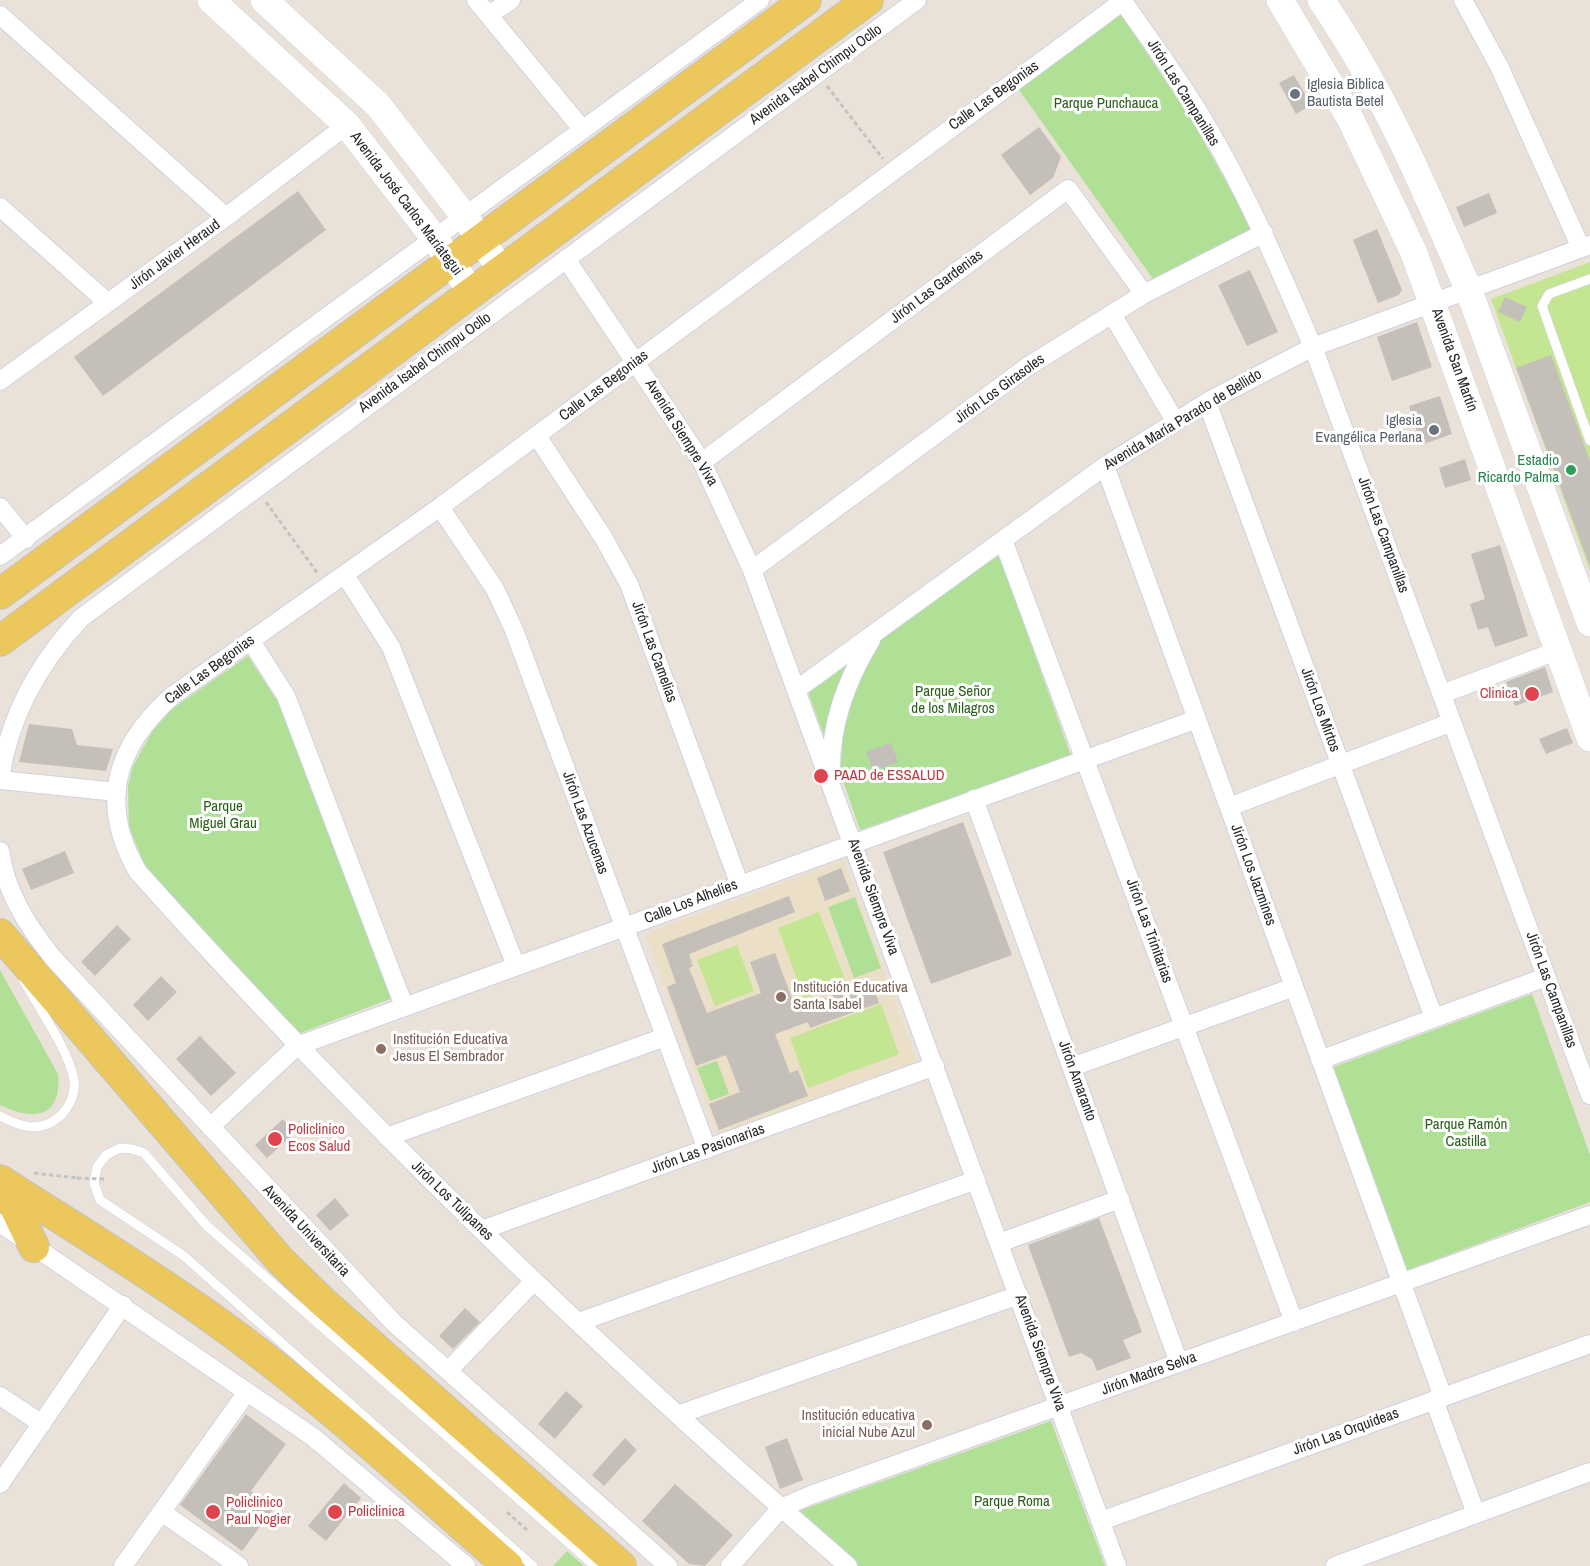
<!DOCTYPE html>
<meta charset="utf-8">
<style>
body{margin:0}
canvas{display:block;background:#eae2d9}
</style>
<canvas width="1590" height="1566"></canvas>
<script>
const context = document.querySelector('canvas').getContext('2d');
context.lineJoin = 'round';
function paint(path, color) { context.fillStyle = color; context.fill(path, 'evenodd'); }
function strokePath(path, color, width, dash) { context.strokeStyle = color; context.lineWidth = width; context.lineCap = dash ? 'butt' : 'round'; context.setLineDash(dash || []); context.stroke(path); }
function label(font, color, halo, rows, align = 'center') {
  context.font = font + ' "Archivo Narrow",sans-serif'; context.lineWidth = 6; context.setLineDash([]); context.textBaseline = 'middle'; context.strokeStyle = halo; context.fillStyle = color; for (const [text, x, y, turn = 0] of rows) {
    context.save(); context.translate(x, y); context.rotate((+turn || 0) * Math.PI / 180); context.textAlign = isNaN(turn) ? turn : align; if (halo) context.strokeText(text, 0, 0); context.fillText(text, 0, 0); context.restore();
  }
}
paint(new Path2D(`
 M844 860 917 1061 718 1134 645 934Z`), '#ebdfc8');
paint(new Path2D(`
 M1120 13 1193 122 1252 229 1153 279 1017 87Z
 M998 552 1071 756 860 830 841 775 838 758 843 717 876 643Z
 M248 656 280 705 393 998 300 1033 149 875 129 827 128 786 133 766 152 732 172 709Z
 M855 656 826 741 808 692Z
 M855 897 881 968 854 978 828 907Z
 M0 970 58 1074C62 1119 33 1121 0 1105Z
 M1532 994 1590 1155V1202L1402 1272 1328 1069Z
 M717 1061 729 1094 710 1101 697 1068Z
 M1051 1421 1105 1566H858L796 1512Z
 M567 1551 584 1566H553Z`), '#b0df96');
paint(new Path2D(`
 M1590 262V571L1491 299Z
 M819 912 846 982 804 998 778 928Z
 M737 945 754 991 715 1006 697 960Z
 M881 1004 899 1054 808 1088 790 1038Z`), '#c4e692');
paint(new Path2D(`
 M1294 75 1311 105 1296 114 1279 83Z
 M1039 127 1061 157 1053 178 1030 195 1001 155Z
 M298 191 326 230 103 396 74 357Z
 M1489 193 1497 213 1464 227 1456 207Z
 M1377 229 1402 290 1399 295 1378 303 1353 240Z
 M1250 270 1278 332 1247 346 1218 285Z
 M1505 297 1527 307 1520 322 1498 312Z
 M1417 322 1432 367 1392 381 1377 337Z
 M1551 355 1590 461V566L1516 368Z
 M1440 396 1452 434 1421 445 1409 406Z
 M1465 459 1471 480 1445 488 1439 468Z
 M1500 545 1528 636 1495 647 1488 627 1478 630 1470 604 1485 599 1471 554Z
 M1545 667 1553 692 1515 706 1506 682Z
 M29 724 72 729 77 745 113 749 106 771 19 762Z
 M1567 728 1573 743 1546 754 1539 739Z
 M891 743 898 762 873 771 866 752Z
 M963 822 1012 955 931 984 883 852Z
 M65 851 74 873 31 890 22 869Z
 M841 868 850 891 825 901 817 878Z
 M789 896 795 912 689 954 693 966 689 968 707 1013 761 993 750 962 775 953 796 1009 871 981 879 1003 810 1028 808 1022 775 1034 790 1073 798 1070 808 1096 719 1130 709 1104 740 1092 726 1055 696 1066 667 987 676 983 662 944Z
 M117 925 131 939 95 976 81 962Z
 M161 976 177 992 148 1021 133 1005Z
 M200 1036 236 1073 211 1096 176 1059Z
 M283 1119 295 1133 267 1158 255 1145Z
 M335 1198 349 1215 330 1231 316 1215Z
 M1099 1218 1142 1332 1123 1340 1131 1358 1097 1371 1092 1359 1081 1353 1069 1357 1028 1245Z
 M465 1308 480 1322 453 1349 439 1336Z
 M566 1391 583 1406 555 1439 538 1424Z
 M246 1414 286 1444 251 1491 274 1508 242 1551 180 1505Z
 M625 1438 637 1450 604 1486 592 1475Z
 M787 1438 803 1480 780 1489 765 1447Z
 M344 1483 361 1498 326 1541 308 1526Z
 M675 1484 733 1535 705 1566 689 1564 642 1521Z`), '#c5bfb9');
const lane = new Path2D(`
 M1590 279 1549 294 1542 306 1590 441
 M0 1116C17 1125 34 1132 52 1122 66 1114 76 1097 74 1080 70 1053 38 1006 24 981
 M533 1566 184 1256 100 1200 94 1183 97 1167 106 1155 120 1148 132 1149 144 1153 207 1226 595 1566`);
const street = new Path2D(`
 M476 0 583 130
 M1122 0C1150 40 1179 79 1204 121 1247 193 1280 270 1313 347L1590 1095
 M1463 0 1499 66 1581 248
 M0 15 226 217
 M489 15 511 0
 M0 207 108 303
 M566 259 702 462 752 570 1117 1566
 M1112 314 1175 421
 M0 381 226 217 347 125
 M1207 402 1434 1018
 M537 436 603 537 629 584 739 883
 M702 462 1068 189 1144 294
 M1105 466 1443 1397
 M0 507 26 539
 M440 507 495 589 514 630 707 1149
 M1003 540 1294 1322
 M0 556 760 0
 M752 570 1027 367 1144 294 1264 233
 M345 575 391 647 516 966
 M251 641 286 696 404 1006
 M796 690 1105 466 1207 402 1313 347 1590 245
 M1442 694 1559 650
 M831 772C830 724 846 681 871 640
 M0 779C9 716 38 664 81 618L917 0
 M0 780 117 792
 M974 799 1179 1363
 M1229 807 1452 722
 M0 851C6 893 27 925 53 958L394 1323 668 1566
 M1320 1060 1546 977
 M1072 1067 1294 987
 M210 1127 297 1046 1197 719
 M387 1137 665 1037
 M0 1223 313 1437 466 1566
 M482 1230 935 1066
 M999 1243 1120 1199
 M579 1322 976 1180
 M448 1371 534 1281
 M0 1396 42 1424
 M1434 1400 1476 1514
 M680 1414 1019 1295
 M0 1484 123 1305
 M163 1513 239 1566
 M1101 1521 1590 1344
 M123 1566 247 1392
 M730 1566 781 1508 811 1495 1590 1215
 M848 1566C598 1350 359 1119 138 872 98 803 115 747 172 696L440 507 1123 1
 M1335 1566 1590 1472`);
const secondary = new Path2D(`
 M211 0 347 125 435 239 472 293
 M264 0 378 105 465 217 502 271
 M1280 0 1349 116 1414 253 1590 738
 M1321 0C1383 90 1426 191 1469 291L1590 623`);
const primary = new Path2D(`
 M0 594 806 0
 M0 641 868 0
 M0 934 280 1260 321 1300 621 1566
 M0 1180C71 1226 144 1269 213 1319 317 1393 412 1482 508 1566
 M3 1182 34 1247`);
strokePath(lane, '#ced2e0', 10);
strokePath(street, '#ced2e0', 20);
strokePath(secondary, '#ced2e0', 28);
strokePath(primary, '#c3c3c3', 32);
strokePath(new Path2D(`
 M827 86 883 159
 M266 502 318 574
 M34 1173 77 1178
 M507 1512 527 1530`), '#c3c3c3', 3, [4.5, 3]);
strokePath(lane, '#fff', 9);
strokePath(street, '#fff', 18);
strokePath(secondary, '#fff', 27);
strokePath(primary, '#ebc75c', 30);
strokePath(new Path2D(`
 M77 1178 105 1179`), '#c3c3c3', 3, [4.5, 3]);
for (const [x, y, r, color] of [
 [1295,94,6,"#6b7280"],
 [1434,430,6,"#6b7280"],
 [1571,470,6,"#2e9e5b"],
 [1532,694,8,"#e0444e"],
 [821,776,8,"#e0444e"],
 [781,997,6,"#8d6e63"],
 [381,1049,6,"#8d6e63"],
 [275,1139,8,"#e0444e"],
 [927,1425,6,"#8d6e63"],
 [213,1512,8,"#e0444e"],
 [335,1512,8,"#e0444e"]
]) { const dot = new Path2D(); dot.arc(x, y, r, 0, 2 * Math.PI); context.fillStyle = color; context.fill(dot); strokePath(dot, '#fff', 2); }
label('15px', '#272727', '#fff', [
 ["Avenida Isabel Chimpu Ocllo",816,75,-36],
 ["Jirón Las Campanillas",1183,93,58],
 ["Calle Las Begonias",994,96,-36],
 ["Avenida José Carlos Maríategui",406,204,53],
 ["Jirón Javier Heraud",175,255,-36],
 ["Jirón Las Gardenias",937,287,-37],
 ["Avenida San Martín",1454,360,70],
 ["Avenida Isabel Chimpu Ocllo",425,363,-36],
 ["Calle Las Begonias",604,386,-37],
 ["Jirón Los Girasoles",1000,389,-36],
 ["Avenida María Parado de Bellido",1183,420,-31],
 ["Avenida Siempre Viva",681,433,58],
 ["Jirón Las Campanillas",1383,535,70],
 ["Jirón Las Camelias",654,652,70],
 ["Calle Las Begonias",210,670,-36],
 ["Jirón Los Mirtos",1320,710,70],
 ["Jirón Las Azucenas",585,823,70],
 ["Jirón Los Jazmines",1253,875,70],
 ["Avenida Siempre Viva",873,897,70],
 ["Calle Los Alhelíes",691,902,-21],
 ["Jirón Las Trinitarias",1149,931,70],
 ["Jirón Las Campanillas",1551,990,70],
 ["Jirón Amaranto",1077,1081,70],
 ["Jirón Las Pasionarias",708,1149,-20],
 ["Jirón Los Tulipanes",452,1201,44],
 ["Avenida Universitaria",306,1231,47],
 ["Avenida Siempre Viva",1040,1353,70],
 ["Jirón Madre Selva",1149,1374,-20],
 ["Jirón Las Orquídeas",1346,1432,-20]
]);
label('15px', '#5b616d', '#fff', [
 ["Iglesia Biblica",1307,85],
 ["Bautista Betel",1307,102],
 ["Iglesia",1422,421,"right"],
 ["Evangélica Perlana",1422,438,"right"]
], 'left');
label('15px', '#2b601b', '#fff', [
 ["Parque Punchauca",1106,104],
 ["Parque Señor",953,692],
 ["de los Milagros",953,709],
 ["Parque",223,807],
 ["Miguel Grau",223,824],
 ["Parque Ramón",1466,1125],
 ["Castilla",1466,1142],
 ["Parque Roma",1012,1502]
]);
label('15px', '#27864d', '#fff', [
 ["Estadio",1559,461],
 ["Ricardo Palma",1559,478]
], 'right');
label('15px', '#be3a42', '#fff', [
 ["Clinica",1518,694,"right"],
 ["PAAD de ESSALUD",834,776],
 ["Policlinico",288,1130],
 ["Ecos Salud",288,1147],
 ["Policlinico",226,1503],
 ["Paul Nogier",226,1520],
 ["Policlinica",348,1512]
], 'left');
label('15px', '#785e54', '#fff', [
 ["Institución Educativa",793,988],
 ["Santa Isabel",793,1005],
 ["Institución Educativa",393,1040],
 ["Jesus El Sembrador",393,1057],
 ["Institución educativa",915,1416,"right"],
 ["inicial Nube Azul",915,1433,"right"]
], 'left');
</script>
